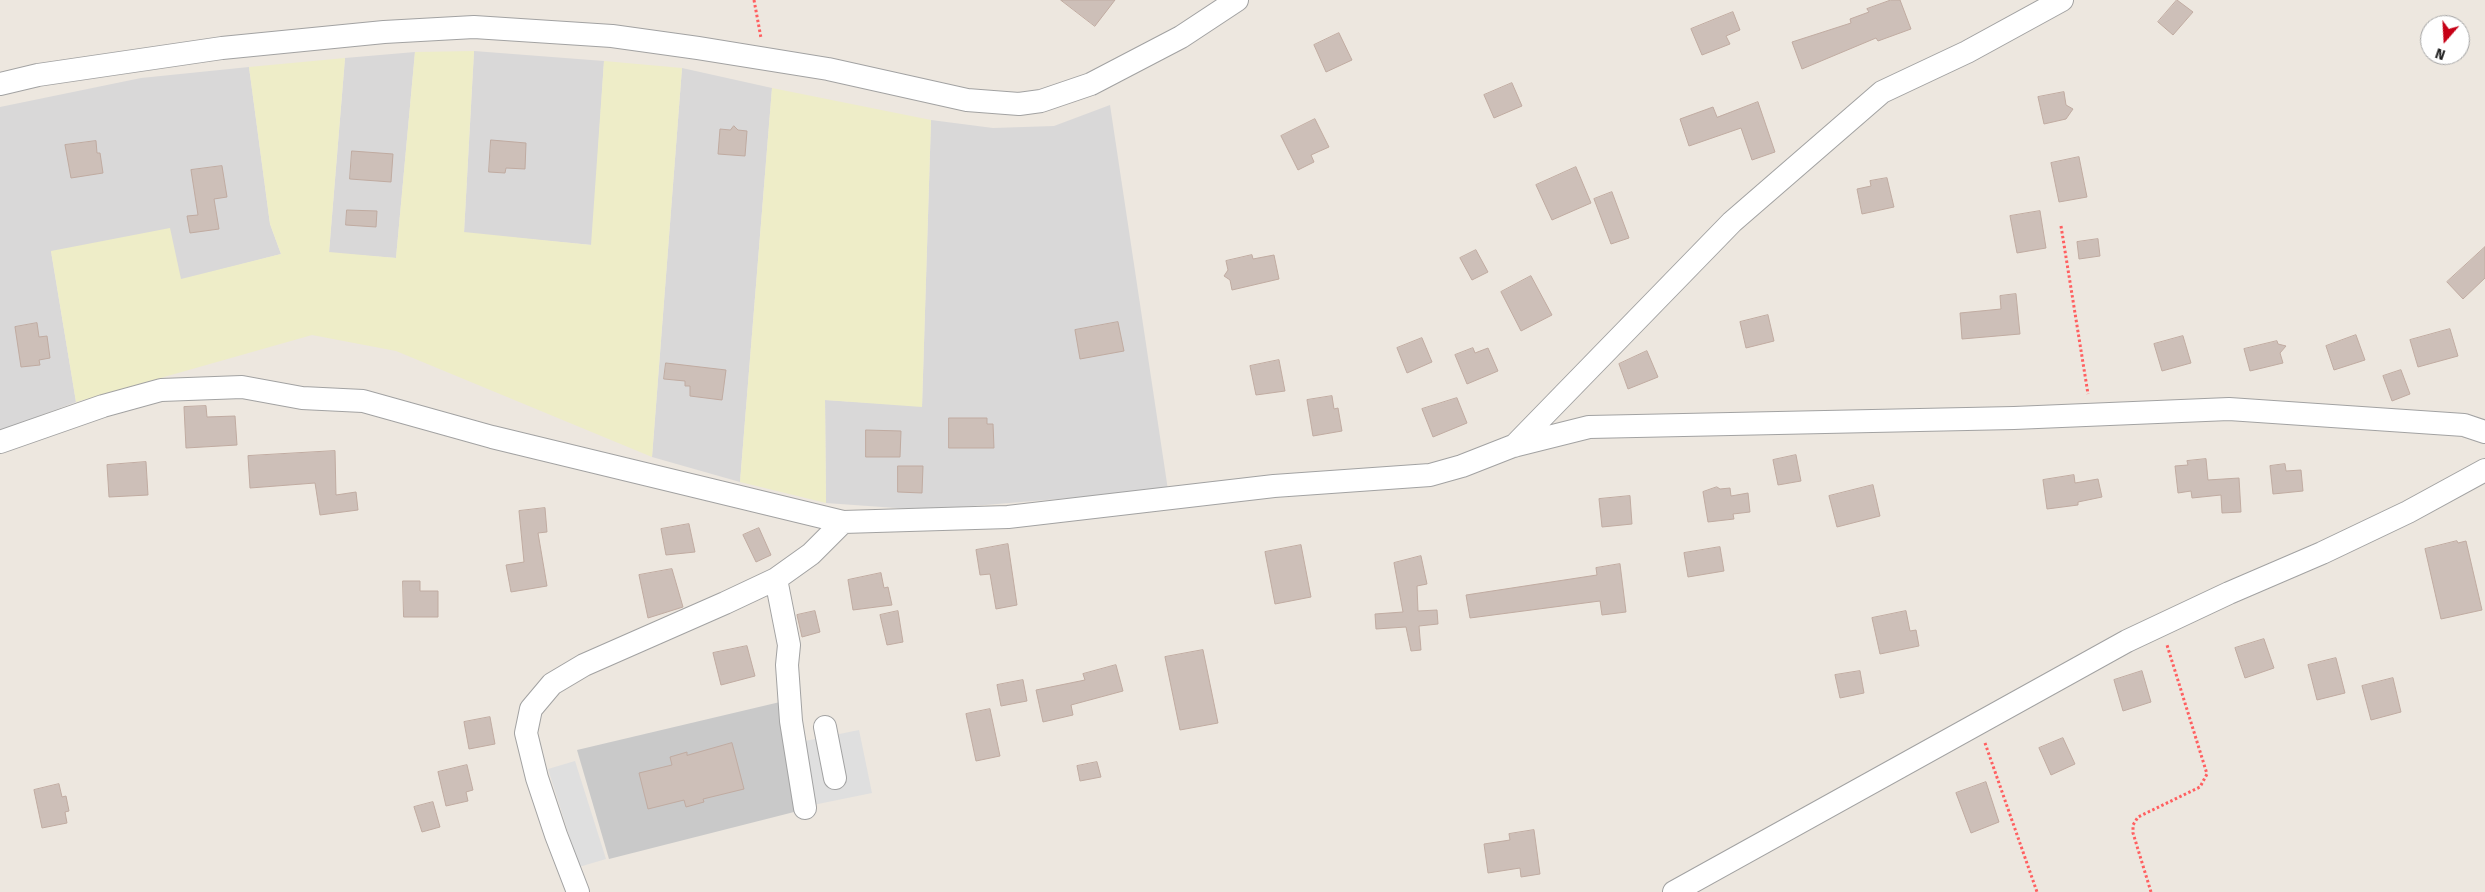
<!DOCTYPE html>
<style>
body{margin:0}
#map{position:relative;width:2485px;height:892px;overflow:hidden;background:#ede7df;font-family:"Fira Sans",sans-serif}
canvas{display:block}
.north{position:absolute;left:2420px;top:15px;width:50px;height:50px;box-sizing:border-box;background:#fff;border:1px solid #a4a4a4;border-radius:50%;rotate:199deg;font-size:14px;font-weight:700;line-height:20px;text-align:center;color:#1b1b1b}
.north::after{content:'';display:block;margin:auto;width:18px;height:22px;background:#c60016;clip-path:polygon(50% 0,100% 100%,50% 72%,0 100%)}
</style>
<div id="map">
<canvas width="2485" height="892"></canvas>
<div class="north">N</div>
</div>
<script>
const context = document.querySelector('canvas').getContext('2d');
context.lineJoin = 'round';
function paint(path, color) { context.fillStyle = color; context.fill(path, 'evenodd'); }
function strokePath(path, color, width, dash) { context.strokeStyle = color; context.lineWidth = width; context.lineCap = dash ? 'butt' : 'round'; context.setLineDash(dash || []); context.stroke(path); }
paint(new Path2D(`
 M474 51 604 61 592 245 464 233Z
 M415 52 396 258 329 253 345 58Z
 M249 67 270 224 281 254 181 280 51 251 76 402 0 431V107L141 78Z
 M682 68 772 88 740 482 652 457Z
 M1110 105 1168 490 924 510 826 503 825 400 922 406 931 120 993 128 1054 126Z`), '#d9d8d8');
paint(new Path2D(`
 M780 702 798 811 609 859 577 750Z`), '#c9c9c9');
paint(new Path2D(`
 M474 51 464 232 591 245 604 61 682 68 652 457 396 351 312 335 76 402 51 251 170 228 181 279 281 254 270 224 249 67 345 58 329 252 396 258 415 52Z
 M772 88 931 120 922 407 825 400 826 503 740 482Z`), '#eeedc8');
paint(new Path2D(`
 M859 730 872 793 813 805 800 742Z
 M575 761 606 859 579 867 548 769Z`), '#dfdfdf');
const building = new Path2D(`
 M1061 0H1115L1095 26Z
 M1891 0H1900L1911 29 1878 41 1876 38 1802 69 1792 42 1851 23 1850 19 1869 12 1867 9Z
 M2177 0 2193 12 2173 35 2158 22Z
 M1733 12 1740 30 1726 36 1730 44 1702 55 1691 29Z
 M1339 33 1352 60 1326 72 1314 45Z
 M1512 83 1522 106 1494 118 1484 95Z
 M2064 92 2066 105 2073 109 2066 119 2044 124 2038 97Z
 M1758 102 1775 152 1752 160 1741 128 1689 146 1680 119 1713 107 1717 117Z
 M1315 119 1329 147 1311 155 1314 162 1298 170 1281 136Z
 M734 126 738 130 747 131 745 156 718 154 720 129 730 130Z
 M491 140 526 143 525 169 506 168 505 173 489 172Z
 M96 141 97 153H100L103 173 71 178 65 145Z
 M352 151 393 154 391 182 350 179Z
 M2079 157 2087 197 2059 202 2051 163Z
 M222 166 227 197 214 199 219 229 190 233 187 216 198 215 191 170Z
 M1576 167 1591 203 1552 220 1536 185Z
 M1887 178 1894 207 1862 214 1857 189 1871 186 1870 181Z
 M1612 192 1629 238 1611 244 1594 199Z
 M347 210 377 211 376 227 346 225Z
 M2040 211 2046 248 2017 253 2010 216Z
 M2098 239 2100 256 2079 259 2077 242Z
 M2485 247V278L2463 299 2447 282Z
 M1476 250 1488 272 1472 280 1460 258Z
 M1252 255 1253 259 1274 255 1279 279 1232 290 1230 280 1224 276 1228 270 1226 261Z
 M1531 276 1552 315 1521 331 1501 292Z
 M2016 294 2020 334 1962 339 1960 313 2001 309 2000 296Z
 M1768 315 1774 341 1746 348 1740 322Z
 M1118 322 1124 351 1080 359 1075 330Z
 M37 323 39 337 47 336 50 358 39 360 40 365 21 367 15 327Z
 M2450 329 2458 356 2418 367 2410 340Z
 M2356 335 2365 360 2334 370 2326 346Z
 M2183 336 2191 363 2162 371 2154 344Z
 M1422 338 1432 362 1407 373 1397 348Z
 M2277 341 2278 344 2286 346 2280 353 2283 363 2250 371 2244 349Z
 M1473 348 1475 353 1488 348 1498 371 1467 384 1455 355Z
 M1647 351 1658 377 1628 389 1619 364Z
 M1279 360 1285 391 1256 395 1250 366Z
 M666 363 726 370 722 400 690 396V386H685V381L664 379Z
 M2401 370 2410 394 2392 401 2383 376Z
 M1332 396 1334 409 1338 408 1342 431 1313 436 1307 400Z
 M1457 398 1467 423 1433 437 1422 409Z
 M206 406 207 417 235 416 237 445 186 448 184 407Z
 M949 418H987V424H993L994 448H949Z
 M866 430 901 431 900 457H866Z
 M335 451 336 495 356 492 358 510 320 515 315 483 250 488 248 456Z
 M1796 455 1801 481 1778 485 1773 460Z
 M2206 459 2208 480 2239 478 2241 512 2222 513 2221 495 2192 498 2191 491 2178 493 2175 466 2188 465 2187 461Z
 M146 462 148 495 109 497 107 465Z
 M2285 464 2286 471 2301 470 2303 491 2273 494 2270 466Z
 M898 466H923L922 493 898 492Z
 M2074 475 2075 483 2098 479 2102 497 2078 502V505L2047 509 2043 480Z
 M1873 485 1880 516 1837 527 1829 496Z
 M1717 487 1720 489 1730 488 1731 496 1748 493 1750 512 1733 514 1734 519 1708 522 1703 492Z
 M1630 496 1632 524 1602 527 1599 499Z
 M545 508 547 532 538 533 547 586 511 592 506 565 524 562 519 511Z
 M689 524 695 552 666 555 661 529Z
 M759 528 771 555 756 562 743 535Z
 M2457 541 2458 543 2466 541 2482 610 2441 619 2425 549Z
 M1008 544 1017 605 996 609 990 574 980 575 976 550Z
 M1301 545 1311 597 1275 604 1265 552Z
 M1720 547 1724 571 1688 577 1684 553Z
 M1421 556 1427 584 1417 586 1418 611 1437 610 1438 624 1419 626 1421 650 1411 651 1406 627 1376 629 1375 614 1403 612 1394 563Z
 M1620 564 1626 612 1602 615 1600 601 1470 618 1466 595 1597 575 1596 568Z
 M672 569 683 607 648 618 639 575Z
 M881 573 884 588 888 587 892 605 853 610 848 580Z
 M403 581H420V591H438V617H404Z
 M815 611 820 632 802 637 797 615Z
 M898 611 903 642 887 645 880 615Z
 M1906 611 1910 631 1916 630 1919 646 1880 654 1872 618Z
 M2264 639 2274 668 2245 678 2235 648Z
 M747 646 755 676 721 685 713 653Z
 M1203 650 1218 723 1180 730 1165 657Z
 M2336 658 2345 693 2317 700 2308 665Z
 M1116 665 1123 691 1071 705 1073 715 1043 722 1036 690 1085 680 1083 674Z
 M1860 671 1864 693 1840 698 1835 675Z
 M2142 671 2151 702 2123 711 2114 680Z
 M2393 678 2401 712 2371 720 2362 686Z
 M1023 680 1027 701 1001 706 997 685Z
 M990 709 1000 756 976 761 966 714Z
 M490 717 495 744 469 749 464 722Z
 M2063 738 2075 764 2051 775 2039 748Z
 M732 743 744 789 703 799 704 802 686 807 684 800 648 809 639 773 672 765 670 757 687 752V755Z
 M1097 762 1101 777 1080 781 1077 766Z
 M467 765 473 790 466 792 468 801 446 806 438 772Z
 M1986 782 1999 822 1971 833 1956 793Z
 M59 784 62 797 66 796 69 811 65 812 67 823 42 828 34 790Z
 M433 802 440 827 422 832 414 807Z
 M1534 830 1540 874 1521 877 1520 868 1488 873 1484 844 1510 840 1509 834Z`);
paint(building, '#cdbfb8');
strokePath(building, '#c0aba1', 1);
const minor = new Path2D(`
 M0 84 38 75 222 48 384 32 474 27 612 36 698 48 828 69 967 100 1019 104 1041 101 1091 84 1181 37 1237 0
 M0 442 103 406 161 390 242 387 302 398 363 401 492 437 843 522 1008 517 1274 486 1430 475 1462 466 1513 446 1589 427 2014 418 2229 409 2464 425 2485 432
 M1514 446 1732 222 1882 92 1967 52 2062 0
 M776 579 789 645 787 665 791 721 805 808
 M825 727 835 778
 M578 892 556 835 537 778 526 733 531 709 552 684 584 665 725 603 776 579 811 554 843 522
 M1674 892 2127 641 2229 593 2322 553 2408 512 2485 470`);
strokePath(minor, '#a2a2a2', 24);
strokePath(new Path2D(`
 M754 0 761 38
 M2061 226 2088 394
 M1985 743 2037 892
 M2151 892 2133 833V825L2138 817 2200 787 2207 774 2167 645`), '#ff5f60', 3, [2.5, 2.5]);
strokePath(minor, '#fff', 22);
</script>
